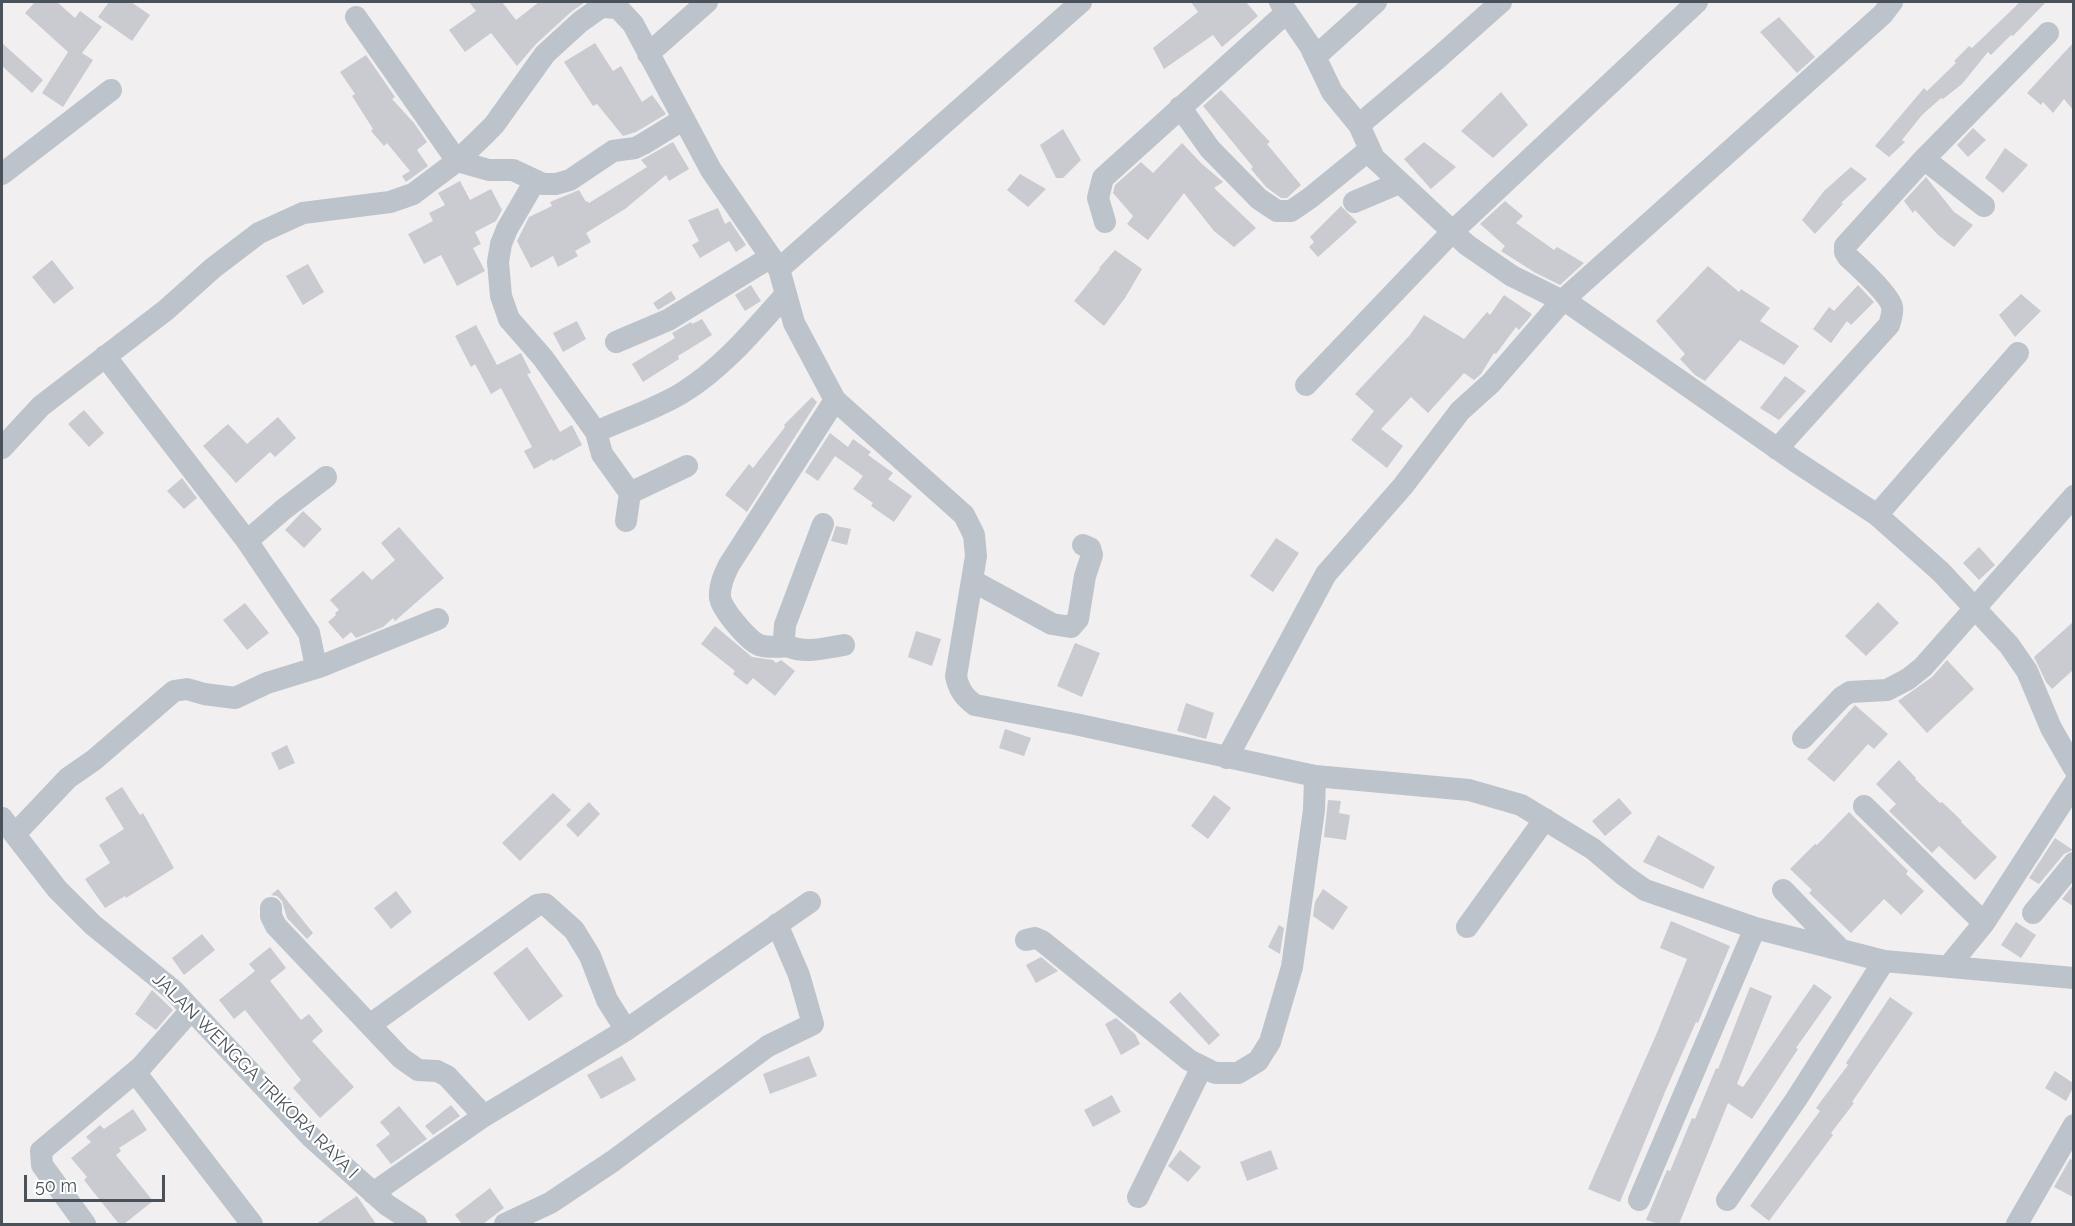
<!DOCTYPE html>
<style>
body{margin:0}
#map{position:relative;width:2075px;height:1226px;overflow:hidden;background:#f1efef;font-family:Raleway,sans-serif}
canvas{display:block}
.frame{position:absolute;inset:0;border:3px solid #49525a;pointer-events:none}
.scale{position:absolute;left:24px;top:1175px;width:141px;height:27px;box-sizing:border-box;border:3px solid #49525a;border-top:0;padding-left:8px;font-size:18px;line-height:21px;white-space:nowrap;color:#49525a;-webkit-text-stroke:4px #fff;paint-order:stroke}
</style>
<div id="map">
<canvas width="2075" height="1226"></canvas>
<div class="frame"></div>
<div class="scale">50 m</div>
</div>
<script>
const context = document.querySelector('canvas').getContext('2d');
context.lineJoin = 'round';
function paint(path, color) { context.fillStyle = color; context.fill(path, 'evenodd'); }
function strokePath(path, color, width, dash) { context.strokeStyle = color; context.lineWidth = width; context.lineCap = dash ? 'butt' : 'round'; context.setLineDash(dash || []); context.stroke(path); }
function label(font, color, halo, rows, align = 'center') {
  context.font = font + ' Raleway,sans-serif'; context.lineWidth = 4.5; context.setLineDash([]); context.textBaseline = 'middle'; context.strokeStyle = halo; context.fillStyle = color; for (const [text, x, y, turn = 0] of rows) {
    context.save(); context.translate(x, y); context.rotate((+turn || 0) * Math.PI / 180); context.textAlign = isNaN(turn) ? turn : align; if (halo) context.strokeText(text, 0, 0); context.fillText(text, 0, 0); context.restore();
  }
}
paint(new Path2D(`
 M35 2H57L75 18 80 11 102 27 82 53 93 60 63 107 42 93 68 52 25 13Z
 M109 2H131L150 15 132 41 98 17Z
 M469 2H502L516 20 539 2H585L571 12 536 44 517 66 491 33 465 52 449 30 476 11Z
 M1191 2H1246L1258 16 1222 47 1213 35 1164 69 1153 48 1198 12Z
 M2020 2H2046L2013 36 2011 35 1991 55 1988 52 1962 84 1943 99 1941 98 1922 115 1902 140 1905 142 1889 157 1875 146 1924 88 1927 91 1956 63 1954 61 1969 46 1972 48Z
 M1779 17 1815 57 1797 73 1760 32Z
 M2 43 43 80 32 93 2 66Z
 M595 43 613 71 621 66 642 102 652 95 666 114 636 132 623 136 597 104 593 106 564 62Z
 M2073 43V110L2064 99 2053 113 2043 102 2041 105 2027 93Z
 M366 55 395 97 392 99 414 123 427 142 417 150 428 166 406 182 402 176 410 171 387 143 384 146 371 131 373 129 352 96 355 94 340 72Z
 M1221 90 1270 142 1267 144 1301 185 1287 198H1281L1266 187 1251 169 1253 167 1203 106Z
 M1501 92 1528 125 1493 158 1461 131Z
 M1973 128 1986 140 1968 157 1957 145Z
 M1063 129 1081 160 1063 178H1056L1040 145Z
 M673 142 689 169 669 181 666 175 625 209 586 233 591 242 575 251 578 256 558 267 553 256 531 268 517 241 529 217 552 206 550 202 579 190 586 202 587 201 589 203 647 167 641 160Z
 M1424 142 1456 167 1431 189 1404 159Z
 M1182 143 1202 164 1223 182 1214 188 1256 228 1234 247 1214 231 1184 193 1148 240 1127 224 1133 216 1113 193 1115 185 1141 162 1153 173Z
 M2005 148 2028 165 2003 193 1985 178Z
 M1851 167 1867 179 1841 203 1843 204 1815 234 1802 220 1824 191Z
 M1020 174 1046 189 1028 207 1007 190Z
 M1926 177 1954 212 1973 225 1954 247 1938 235 1915 210 1913 213 1904 201Z
 M460 181 470 200 491 189 502 210 496 221 475 232 481 244 473 248 485 271 457 286 441 255 424 264 408 234 433 221 429 213 445 205 438 193Z
 M1505 201 1523 216 1516 223 1554 250 1557 247 1584 263 1560 285 1534 272 1501 251 1505 246 1480 224Z
 M1341 206 1357 222 1318 257 1309 247 1314 242 1310 237Z
 M718 208 725 224 730 221 746 245 736 252 729 241 700 258 692 245 699 241 688 220Z
 M1115 250 1142 269 1125 298 1104 326 1074 301 1100 269 1099 268Z
 M52 260 74 288 54 304 32 277Z
 M308 264 324 292 303 305 286 276Z
 M1708 266 1739 292 1741 289 1770 308 1760 321 1799 346 1784 365 1740 340 1705 381 1695 375 1680 359 1685 354 1656 321Z
 M751 285 761 301 745 311 735 295Z
 M1858 285 1874 302 1851 325 1847 321 1831 343 1813 329 1829 307 1834 311Z
 M671 291 676 299 658 310 653 303Z
 M2021 294 2041 311 2015 337 1999 315Z
 M1504 295 1532 314 1530 317 1519 330 1516 327 1496 354 1494 353 1481 374 1474 380 1464 373 1428 413 1411 397 1381 429 1403 446 1387 468 1351 440 1374 411 1355 394 1410 335 1424 315 1464 339 1487 312 1490 315Z
 M702 319 712 335 678 356 679 359 643 382 632 364 675 338 672 333 691 322 692 324Z
 M577 321 586 339 563 352 553 333Z
 M476 325 497 365 521 353 531 373 527 374 560 432 572 425 582 445 553 461 552 459 534 469 524 451 532 447 501 388 491 394 475 364 471 367 455 336Z
 M1785 376 1806 391 1779 420 1760 408Z
 M812 397 817 402 747 512 725 495 749 464 753 468 785 427 784 425Z
 M84 410 104 433 89 447 68 424Z
 M278 417 296 438 275 457 270 452 236 483 203 446 228 424 247 444Z
 M830 433 848 447 853 439 871 452 868 455 893 473 888 479 912 496 894 522 871 506 873 503 853 489 863 476 835 456 818 481 805 472Z
 M182 478 197 498 184 509 167 491Z
 M303 511 322 529 304 548 285 530Z
 M836 526 851 529 847 545 831 541Z
 M399 527 444 578 395 621 393 618 383 627 356 638 351 632 343 639 328 622 336 615 335 613 339 610 330 600 363 571 372 580 395 560 381 543Z
 M1276 538 1299 553 1273 592 1250 576Z
 M1979 547 1995 565 1979 580 1963 563Z
 M1878 602 1899 623 1866 656 1845 636Z
 M245 603 269 633 247 650 223 620Z
 M2073 622V670L2052 689 2046 682 2034 657Z
 M715 626 752 657 773 660 776 663 781 660 795 671 775 696 753 678 747 685 733 674 735 671 701 644Z
 M916 631 941 639 932 666 908 657Z
 M1075 643 1100 653 1082 697 1057 686Z
 M1947 660 1974 689 1927 733 1898 701 1932 677Z
 M1186 703 1214 713 1206 739 1177 731Z
 M1855 705 1888 734 1874 749 1868 744 1834 782 1807 759Z
 M1005 729 1031 738 1024 756 999 748Z
 M287 745 295 763 279 770 271 753Z
 M1899 760 1916 778 1915 779 1940 803 1942 802 1962 821 1961 822 1997 857 1975 880 1939 846 1932 853 1889 811 1896 804 1876 784Z
 M122 787 140 815 143 813 174 868 126 898 125 896 105 908 85 879 110 863 99 845 124 829 105 798Z
 M553 793 571 810 520 861 502 843Z
 M1214 795 1231 808 1208 839 1191 826Z
 M1619 798 1632 813 1605 836 1592 821Z
 M1328 800 1341 801 1339 813 1350 815 1346 840 1324 837Z
 M589 802 600 814 578 837 566 825Z
 M1849 812 1908 871 1906 874 1924 891 1901 915 1884 899 1851 933 1809 893 1812 890 1790 869 1815 844 1817 845Z
 M1658 835 1715 867 1703 889 1643 862Z
 M2055 838 2073 850 2064 854 2039 884 2029 878Z
 M2073 885V906L2062 899Z
 M278 889 313 933 307 939 287 918 282 901 277 896 271 895Z
 M1323 889 1348 907 1333 930 1313 916 1315 902Z
 M396 891 412 912 391 929 374 908Z
 M1671 921 1730 946 1698 1023 1696 1022 1665 1092 1620 1202 1588 1189 1656 1035 1687 959 1660 948Z
 M2016 922 2036 935 2021 958 2001 945Z
 M1279 925 1284 928 1280 954 1268 947Z
 M202 934 215 950 184 975 172 958Z
 M270 947 286 968 270 981 301 1020 309 1014 323 1031 312 1041 354 1087 320 1118 293 1088 301 1080 245 1010 234 1019 219 1000 255 971 249 964Z
 M527 947 563 996 529 1021 493 973Z
 M1041 957 1058 971 1036 983 1026 965Z
 M1814 984 1832 997 1796 1048 1798 1049 1752 1119 1728 1103 1679 1224H1659L1646 1220 1667 1170 1670 1171 1692 1118 1695 1119 1716 1068 1718 1069 1750 987 1772 996 1737 1084 1743 1087Z
 M152 990 173 1010 156 1030 135 1014Z
 M1180 992 1220 1035 1209 1045 1169 1002Z
 M1890 997 1913 1013 1852 1102 1854 1103 1831 1133 1833 1135 1769 1221 1750 1206 1820 1111 1816 1108 1848 1065 1846 1063Z
 M1116 1018 1135 1034 1140 1044 1121 1055 1105 1024Z
 M622 1056 636 1080 601 1099 587 1075Z
 M809 1056 817 1076 770 1094 763 1074Z
 M2055 1071 2073 1083V1088L2066 1101 2045 1088Z
 M1112 1095 1121 1112 1093 1127 1084 1110Z
 M451 1105 460 1116 433 1135 425 1126Z
 M399 1106 427 1139 391 1164 376 1145 390 1134 380 1122Z
 M133 1109 147 1130 119 1148 121 1151 116 1155 153 1201 124 1224H119L84 1180 87 1177 71 1158 91 1142 86 1137 100 1125 104 1129Z
 M1180 1150 1201 1167 1188 1182 1168 1166Z
 M1271 1150 1278 1169 1247 1181 1240 1162Z
 M2070 1159 2073 1160V1197L2054 1187Z
 M490 1188 504 1208 483 1224H462L455 1215Z
 M357 1196 376 1224H316Z`), '#c9cbd1');
strokePath(new Path2D(`
 M1280 2 1310 46 1332 92 1359 125 1374 158 1467 245 1512 276 1573 306 1795 461 1877 515 1941 572 2009 645 2027 671 2051 728 2074 768
 M356 17 457 161 489 170H513L543 184H556L570 180 613 151 635 148 643 144 684 119
 M648 54 707 2
 M1315 57 1376 2
 M1180 107 1210 149 1259 199 1277 211H1291L1310 198 1369 150
 M1359 125 1438 58 1501 2
 M1924 159 1984 206
 M2 174 111 90
 M535 181 507 229 501 244 498 262 501 296 509 319 543 358 596 432 602 454 630 493 626 521
 M1354 202 1399 183
 M1105 222 1098 198 1103 178 1287 12
 M779 269 1081 2
 M616 342 668 320 771 257
 M105 356 247 541
 M1306 385 1452 232 1697 2
 M596 432C624 419 656 409 682 393 723 368 754 330 786 294
 M2 448 41 406 166 310 213 268 259 233 303 213 390 202 413 194 457 161 482 137 494 125 545 54 580 22 601 7 618 8 633 24 711 170 779 269 794 323 835 400 964 515 974 535 976 556 956 676C959 690 964 697 975 705L1075 724 1315 776 1469 790 1521 805 1593 849 1625 876 1645 890 1755 928 1884 961 2074 978
 M1777 449 1889 325C1891 319 1893 313 1892 307 1890 295 1858 266 1848 257L1845 252V246L1924 159 2048 33
 M630 493 687 466
 M1877 515 2018 353
 M823 524 785 625 784 639 787 646C806 654 825 648 844 645
 M973 581 1052 624 1071 627 1078 619 1085 576 1092 555 1090 548 1083 545
 M787 646C778 647 768 648 759 645 748 640 721 609 720 597 719 586 724 575 729 565L835 400
 M319 667 438 619
 M1803 738 1842 697 1850 692 1887 690 1908 679 1923 667 2074 496
 M1227 758 1326 574 1403 486 1460 411 1491 383 1562 301 1883 14 1892 2
 M1864 806 1984 923
 M2 818 57 889 93 925 173 990 311 1137 387 1205 416 1224
 M15 834 68 778 94 760 174 691 187 689 204 694 235 698 267 683 319 667 314 657 309 633 247 541 284 509 326 477
 M1783 890 1839 948
 M271 908V916L276 926 401 1058 418 1070 437 1071 447 1076 484 1116
 M2033 913 2074 863
 M1467 927 1545 819
 M1026 940 1035 938 1042 941 1189 1060 1215 1073H1238L1258 1061 1270 1042 1292 967 1314 810 1315 776
 M1948 967 1984 923 2074 784
 M371 1024 537 905 545 904 574 930 590 956 607 1000 626 1030
 M135 1072 252 1224
 M373 1193 484 1116 626 1030 810 902
 M1138 1197 1202 1067
 M1639 1200 1755 928
 M1727 1200 1797 1098 1884 961
 M85 1224 42 1165 41 1151 141 1067 191 1010
 M505 1224 550 1203 613 1161 768 1046 813 1024 799 975 777 924
 M2017 1224 2074 1125`), '#bcc3ca', 22);
label('18px', '#49525a', '#fff', [
 ["JALAN WENGGA TRIKORA RAYA I",255,1076,45]
]);
</script>
